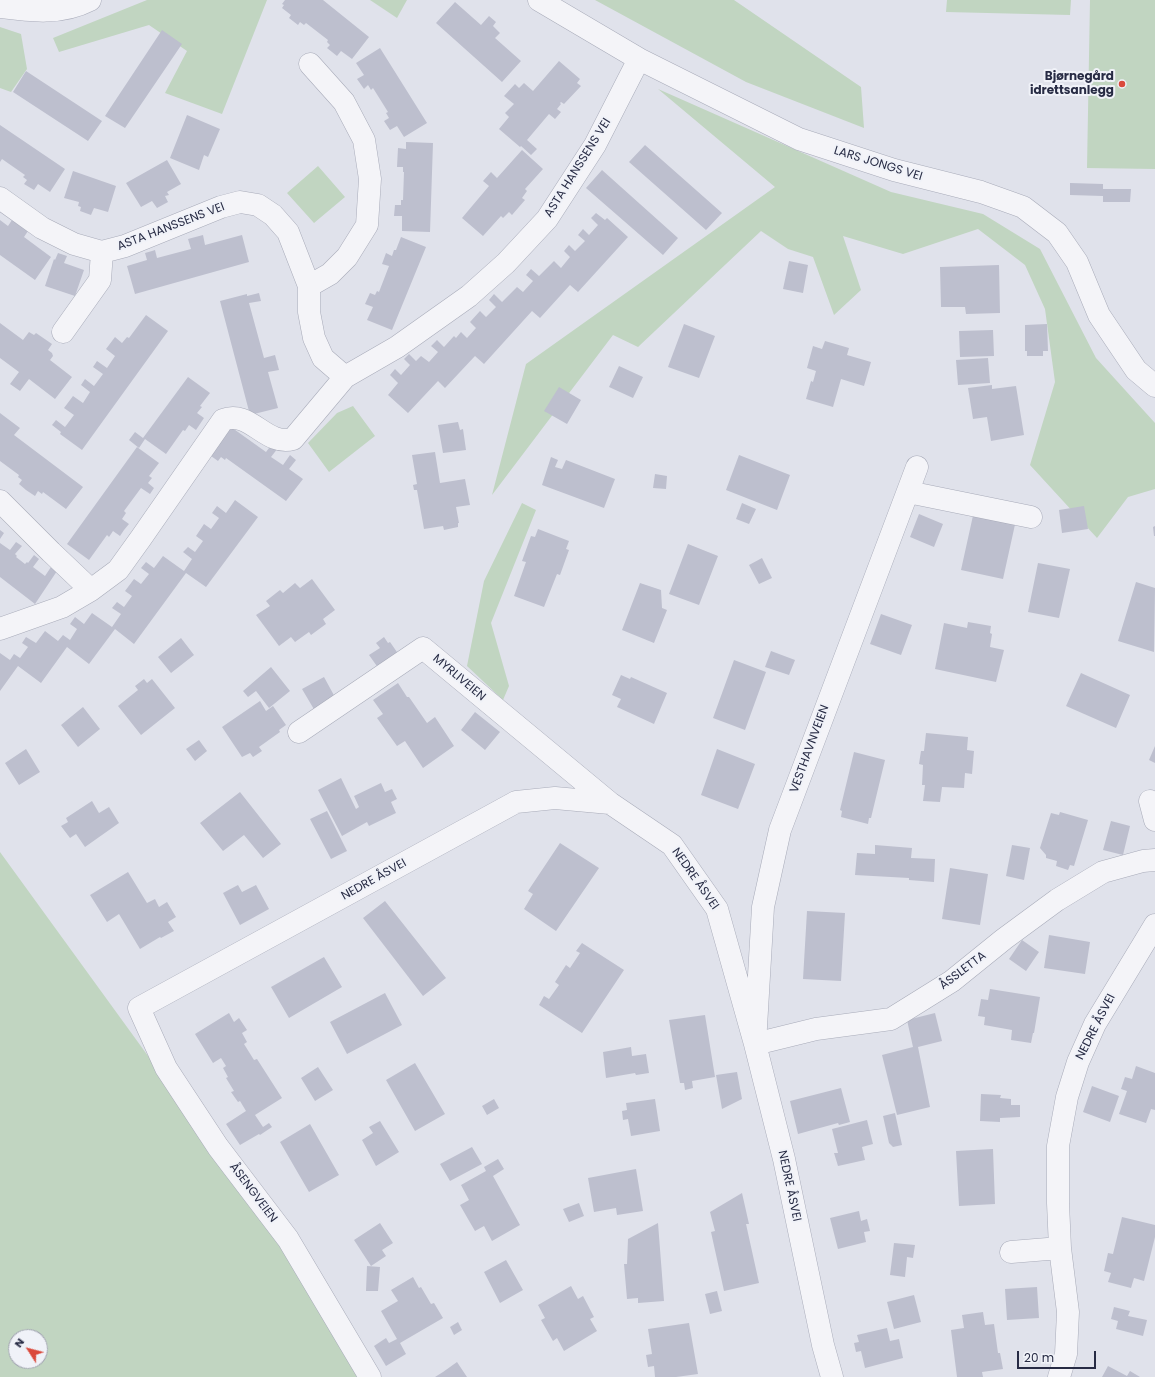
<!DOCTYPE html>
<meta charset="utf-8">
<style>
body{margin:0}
#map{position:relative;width:1155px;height:1377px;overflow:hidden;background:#e0e2eb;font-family:Poppins,sans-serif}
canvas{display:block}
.north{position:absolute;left:8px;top:1329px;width:40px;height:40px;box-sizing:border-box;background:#f0f2f8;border:1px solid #a0a2b0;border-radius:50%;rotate:306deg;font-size:11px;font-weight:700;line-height:16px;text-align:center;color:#272b44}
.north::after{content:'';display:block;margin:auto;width:14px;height:18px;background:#da493b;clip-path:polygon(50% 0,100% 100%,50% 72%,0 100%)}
.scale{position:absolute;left:1017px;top:1351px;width:79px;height:18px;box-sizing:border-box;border:2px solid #272b44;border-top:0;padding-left:5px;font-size:12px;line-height:14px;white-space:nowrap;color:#272b44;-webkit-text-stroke:3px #f0f2f8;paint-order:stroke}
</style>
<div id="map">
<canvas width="1155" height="1377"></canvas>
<div class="north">N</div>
<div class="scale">20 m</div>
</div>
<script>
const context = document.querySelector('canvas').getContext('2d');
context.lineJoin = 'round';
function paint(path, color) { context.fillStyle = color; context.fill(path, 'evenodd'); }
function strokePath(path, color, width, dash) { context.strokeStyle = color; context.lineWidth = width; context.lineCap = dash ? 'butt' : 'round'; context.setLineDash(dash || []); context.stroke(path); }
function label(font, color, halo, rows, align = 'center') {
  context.font = font + ' Poppins,sans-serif'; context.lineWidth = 4; context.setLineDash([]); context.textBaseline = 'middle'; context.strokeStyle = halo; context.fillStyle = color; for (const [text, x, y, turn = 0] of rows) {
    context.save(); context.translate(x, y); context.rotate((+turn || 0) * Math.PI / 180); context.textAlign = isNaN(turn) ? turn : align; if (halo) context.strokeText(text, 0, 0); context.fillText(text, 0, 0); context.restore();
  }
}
paint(new Path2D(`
 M147 0H267L222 114 165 93 187 51 149 25 59 52 53 38Z
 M370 0H407L397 18Z
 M595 0H734L861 87 864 128 746 82Z
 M947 0H1071L1070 15 946 12Z
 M1090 0H1155V169L1087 168Z
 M0 27 21 34 27 69 11 92 0 88Z
 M658 89 891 192 983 214 1040 249 1096 358 1155 423V489L1128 497 1097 538 1030 465 1055 382 1045 309 1025 265 978 229 903 254 843 236 861 290 834 315 813 257 788 249 761 231 638 347 613 335 492 495 526 364 775 187Z
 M318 166 345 197 314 223 287 193Z
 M353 406 375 436 329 472 308 443 337 413Z
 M522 503 536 510 491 623 509 686 503 700 467 666 484 581Z
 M0 852 381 1377H0ZM16 1337H40V1361H16Z`), '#c1d5c1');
paint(new Path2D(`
 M285 0H323L369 37 352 59 341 51 337 56 327 48 330 45 327 42 328 40 306 23 304 25 300 22 298 25 289 18 291 15 282 8 284 5 282 4Z
 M455 2 481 25 489 16 496 22 493 26 500 33 495 38 521 61 502 82 436 23Z
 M162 30 182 44 125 128 105 116Z
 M380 48 427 123 404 137 397 126 390 130 384 121 389 118 386 113 388 112 373 88 371 90 368 85 364 89 357 79 364 75 356 63Z
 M559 61 580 79 577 83 581 86 564 104 561 102 560 103 561 104 557 109 561 112 555 119 549 114 527 140 537 149 531 155 521 146 520 147 499 129 509 117 505 113 514 104 504 96 515 84 519 88 524 83 533 91Z
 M26 71 102 121 88 141 13 92Z
 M187 115 220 129 208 157 204 155 199 170 170 158Z
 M0 125 65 169 50 192 38 184 34 190 24 184 27 180 23 177 25 175 2 159 0 162Z
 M406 142 433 143 430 232 402 231V216H394L395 205H401V200H403L404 172H403V167H397L398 148 406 149Z
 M645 145 722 213 706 230 629 162Z
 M522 150 543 169 525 189 527 191 522 198 525 200 512 215 509 212 503 218 501 216 483 236 462 218 489 186 483 181 491 172 497 178Z
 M167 160 181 184 167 192 169 195 165 196 168 202 157 208 152 201 141 207 126 183Z
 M602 170 678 238 663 255 586 188Z
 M73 171 116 186 108 212 94 208 91 215 80 211 81 207 78 206 79 202 64 198Z
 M1070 183 1103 184V189H1131L1130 202H1103V196L1070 195Z
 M596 213 605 220 607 218 628 237 578 292 570 285 540 318 532 311 484 364 475 356 445 388 438 381 408 413 388 395 398 383 390 375 395 369 401 375 410 365 404 359 409 354 416 361 421 356 429 362 438 352 431 346 437 340 444 347 454 336 456 338 461 332 467 338 476 328 470 322 480 311 486 317 496 307 489 300 494 294 502 302 517 287 523 292 533 281 526 275 531 269 539 276 554 261 561 268 570 257 564 251 569 245 575 251 585 241 578 235 583 229 589 235 598 225 591 218Z
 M0 220 8 226 12 220 28 231 24 237 51 257 35 280 0 255Z
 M203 235 205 245 242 235 249 262 135 294 127 266 147 260 145 253 152 251 155 250 157 258 191 249 188 239Z
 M401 237 426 247 392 330 367 320 373 307 365 304 370 293 375 295 377 291 379 292 389 266 382 264 386 253 392 256 394 250H396Z
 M58 253 67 256 64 263 84 270 75 296 45 286 54 259 55 260Z
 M789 261 808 265 803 293 783 289Z
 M999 265 1000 313 966 314 965 307H941L940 267Z
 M259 293 261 301 249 303 264 358 275 355 279 370 268 372 278 408 250 415 220 301 247 294V296Z
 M146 315 168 331 82 450 60 434 61 432 52 425 56 420 65 427 74 415 64 408 73 396 83 403 90 392 81 385 85 379 94 386 103 374 93 367 97 361 107 368 115 356 106 349 115 337 122 343 127 337 129 338Z
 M0 323 23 340 29 332 34 335 36 333 52 344 48 350 52 353 53 356 50 360 72 377 55 399 29 379 20 391 10 384 19 372 0 358Z
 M684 324 715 336 699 378 668 367Z
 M1047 324 1048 351H1043V356H1027V351H1025V325Z
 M993 330 994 356 960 357 959 331Z
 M825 341 849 348 847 355 871 362 864 386 841 379 833 407 806 399 811 381 813 382 816 371 807 368 813 346 822 349Z
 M988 358 990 383 958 385 956 360Z
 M619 366 643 377 633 398 609 387Z
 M188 377 210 393 200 406 202 407 197 413 204 418 196 430 189 425 185 431 183 430 166 454 145 439 139 448 129 440 135 432 143 438Z
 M992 385V389L1016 386 1024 435 991 441 987 417 973 419 968 388Z
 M559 387 581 400 567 424 544 411Z
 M0 413 20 428 14 435 83 487 66 509 43 492 42 494 38 491 35 496 26 490 19 484 22 480 18 477 19 475 0 461Z
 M458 422 460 430 463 429 466 450 443 453 438 425Z
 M231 427 266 452 272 444 278 448 271 457 283 465 290 455 296 460 289 469 303 479 286 501 226 458 225 460 221 457 218 461 211 456Z
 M137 447 159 463 149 476 152 478 148 483 154 488 150 494 141 488 124 511 126 513 122 519 129 524 124 530 120 536 113 531 109 537 107 535 89 560 67 544Z
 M435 452 440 483 465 479 470 505 456 507 459 523H458V527L444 530 443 526 424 529 417 490H414L413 485 417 484 412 455Z
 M739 455 790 475 777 510 726 490Z
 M551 457 558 460 555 467 562 469 566 460 615 479 604 508 542 485Z
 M655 474 667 476 666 489 653 488Z
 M235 500 258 517 206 587 186 573 134 644 115 629 89 664 67 647 41 683 18 666 0 691V653L10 660 14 654 20 658 28 647 22 643 26 637 36 643 45 631 58 641 63 635 70 640 77 629 70 624 75 617 84 624 92 613 112 627 121 614 112 608 117 602 124 607 132 596 125 591 134 579 141 584 149 574 141 568 146 562 154 568 163 556 184 571 192 559 183 552 188 547 195 552 203 541 196 536 204 524 211 529 219 518 212 513 217 506 226 513Z
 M742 503 756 509 749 524 736 519Z
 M1084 506 1088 529 1062 533 1059 510Z
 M974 511 1016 520 1003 579 961 570Z
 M919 514 943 524 934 547 910 537Z
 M1155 526V536H1154L1153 527Z
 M538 529 569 541 566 549 569 550 560 575 557 574 544 607 514 596 526 562 522 561 531 536 535 537Z
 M0 530 4 533 0 539Z
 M16 542 22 546 15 554 17 556 16 557 25 564 27 562 28 563 34 555 39 559 33 567 45 576 51 567 57 571 35 604 0 577V543L10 550Z
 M688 544 718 556 699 605 669 594Z
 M762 558 772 578 759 584 749 565Z
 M1038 563 1070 569 1059 618 1028 612Z
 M312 579 335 610 323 619 326 624 311 635 309 632 295 642 291 637 279 646 256 615 270 606 266 601 280 590 283 593 295 583 300 588Z
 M1136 582 1155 588 1154 652 1118 641Z
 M640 583 661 590 662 608 667 610 654 643 622 630Z
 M881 614 912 625 901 655 870 644Z
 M968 622 991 626 990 633 992 634 990 647 1004 650 996 682 935 669 944 623 967 628Z
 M384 637 388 643 390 642 399 655 379 669 369 655 380 648 376 643Z
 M181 638 194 655 171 673 158 657Z
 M771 651 795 660 789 675 765 667Z
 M734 660 766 672 745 730 713 718Z
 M271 667 290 691 269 708 256 691 248 697 243 691Z
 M1081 673 1130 695 1116 728 1066 706Z
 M621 675 630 679 631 677 667 693 654 724 617 707 621 699 612 695Z
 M324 677 336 699 315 711 302 689Z
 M144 679 147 683 152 679 175 708 141 735 118 706 138 690 135 686Z
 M398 683 407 697H409L427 723 435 717 454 746 423 768 405 741 397 746 377 718 383 714 373 700Z
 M260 701 266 711 273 706 286 725 279 730 280 732 259 747 262 751 253 757 250 753 242 757 222 727Z
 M83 707 100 729 78 747 61 725Z
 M475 712 500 732 485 750 461 730Z
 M926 733 968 737 967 750 974 751 972 774 965 773 964 788 942 787 940 802 923 801 925 785H922L923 765 919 764 921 751H924Z
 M199 740 207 751 195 761 186 749Z
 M1155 746V763L1149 760Z
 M26 749 40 772 19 785 5 763Z
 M717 749 755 764 738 809 701 795Z
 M854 752 885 760 871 818H869L868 824 841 817 842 811 840 810Z
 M341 778 356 809 359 807 354 796 381 783 385 792 392 789 397 799 391 802 396 813 369 826 367 822 342 836 318 790Z
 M240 792 281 844 263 858 244 835 223 851 200 823Z
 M92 801 99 813 109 807 119 823 85 847 76 834 70 838 61 826 68 822 66 818Z
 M327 811 347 851 331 859 310 819Z
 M1060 812 1088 820 1074 866 1070 865 1068 870 1056 866 1057 861 1046 858V855L1040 848 1051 813 1059 815Z
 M1111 821 1130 826 1123 855 1103 850Z
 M560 843 599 868 556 931 524 909 533 894 528 891Z
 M875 845 912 848 911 858 935 859 934 882 909 880V878L855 875 857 853 875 854Z
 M1012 845 1030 848 1024 880 1006 876Z
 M950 868 988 874 980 925 942 919Z
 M128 872 147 903 155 899 159 907 167 902 176 917 168 922 174 931 161 938 160 937 140 949 119 914 107 922 90 895Z
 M238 885 242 892 256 885 269 909 240 925 223 893Z
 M385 901 446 978 423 996 363 918Z
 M807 911 845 913 841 981 803 979Z
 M1049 935 1090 942 1085 974 1044 968Z
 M1022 940 1039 952 1026 971 1009 959Z
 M582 943 624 970 582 1033 539 1005 544 996 549 999 559 985 555 982 566 965 570 968 580 953 576 951Z
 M324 957 342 987 289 1018 271 987Z
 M990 989 1040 997 1034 1033H1033L1031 1043 1011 1040 1012 1030 984 1025 985 1017 978 1016 981 999 988 1000Z
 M385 993 402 1025 347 1054 330 1022Z
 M229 1013 234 1022 239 1018 247 1030 242 1033 247 1042 244 1044 254 1060 257 1059 282 1098 255 1115 263 1127 269 1123 272 1127 260 1135 259 1134 240 1145 226 1124 246 1111 240 1101 238 1102 231 1092 234 1091 226 1078 228 1077 223 1068 226 1066 221 1058 213 1063 195 1034Z
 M935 1013 942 1041 918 1047 930 1107 897 1115 882 1055 913 1047 907 1020Z
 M705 1015 715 1077 692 1081 693 1088 685 1090 684 1083H680L669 1020Z
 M631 1047 632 1056 646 1054 649 1073 636 1075 635 1073 606 1078 603 1052Z
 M415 1063 445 1114 415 1131 386 1080Z
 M1136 1066 1155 1073V1110L1151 1109 1146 1123 1119 1114 1127 1091 1121 1089 1125 1077 1132 1079Z
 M318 1067 333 1090 315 1101 301 1078Z
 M737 1072 742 1099 722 1109 716 1075Z
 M1092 1086 1119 1096 1110 1122 1083 1112Z
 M841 1088 850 1122 839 1125 838 1123 798 1134 790 1101Z
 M981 1094 1001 1095 1000 1098 1011 1099V1105H1020V1117L1000 1118V1122L980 1121Z
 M494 1099 499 1108 487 1115 482 1106Z
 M655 1099 660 1131 631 1136 628 1119 623 1120 622 1111 627 1110 626 1103Z
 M895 1113 902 1145 893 1147 889 1143 883 1116Z
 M867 1120 873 1144 862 1147 865 1160 838 1166 834 1153H838L832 1129Z
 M380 1121 399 1152 376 1166 362 1140 373 1133 369 1127Z
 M310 1124 339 1175 309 1192 280 1142Z
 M472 1147 482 1164 450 1181 440 1164Z
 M993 1149 995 1204 959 1206 956 1151Z
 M498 1159 504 1169 493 1176 520 1225 492 1241 484 1226 475 1231 468 1219 460 1205 469 1200 461 1185 486 1171 484 1167Z
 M636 1169 643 1211 617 1215 616 1208 594 1212 588 1178Z
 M742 1193 749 1224H746L759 1283 724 1291 711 1232 715 1231 710 1212Z
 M579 1203 584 1216 569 1222 563 1209Z
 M859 1211 861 1221 867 1219 870 1231 864 1232 866 1242 838 1249 830 1218Z
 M1122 1217 1155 1225V1237L1144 1281 1134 1278 1131 1288 1108 1282 1111 1273 1104 1271 1108 1253 1113 1254Z
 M380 1223 393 1243 382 1250 386 1256 371 1266 354 1240Z
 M658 1223 664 1301 638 1303V1298L627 1299 624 1264H627L628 1239Z
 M894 1243 915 1245 913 1258 907 1257 905 1277 890 1275Z
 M506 1260 523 1290 500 1303 484 1272Z
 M367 1266 380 1267 378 1291H366Z
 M413 1277 419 1288 421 1287 431 1304 434 1303 443 1318 400 1343 406 1354 386 1366 374 1346 386 1338 389 1343 397 1339 381 1311 398 1301 391 1290Z
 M571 1286 578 1299 583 1296 594 1317 590 1319 597 1331 564 1351 557 1338 553 1341 541 1320 545 1318 538 1305Z
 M1037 1287 1039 1318 1007 1320 1005 1289Z
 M717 1291 722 1311 710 1314 705 1294Z
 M914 1295 921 1322 894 1329 887 1302Z
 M1114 1307 1130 1311 1128 1316 1147 1320 1143 1336 1116 1329 1118 1321 1111 1319Z
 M983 1312 985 1325 994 1324 998 1353H1000L1003 1369 982 1372 983 1377H957L951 1330 964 1328 962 1315Z
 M458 1322 462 1330 454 1335 450 1327Z
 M689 1323 698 1374 676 1377H655L654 1366 648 1367 646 1355 652 1354 648 1329Z
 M887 1328 890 1341 899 1339 903 1358 865 1368 861 1351 856 1352 854 1343 859 1342 857 1335Z
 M457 1362 467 1377H435L443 1372Z
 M1108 1366 1127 1376 1130 1371 1140 1377H1102Z`), '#bdbfce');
const minor = new Path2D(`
 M539 0 639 59 799 139 894 170 981 192 1023 207 1057 233 1077 262 1099 315 1136 370 1155 386
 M0 7C31 11 61 15 90 0
 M0 198 42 228 74 244 102 252 125 246 221 207 240 202 258 205 273 215 288 232 309 286V312L314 338 323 358 345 377 397 347 469 296 506 263 547 219 595 145 639 59
 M309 286 330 274 347 257 367 225 370 179 364 140 344 102 310 64
 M63 332 100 280 102 252
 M917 467 780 830 763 907 755 1044 816 1029 891 1019 952 981 1004 939 1057 900 1103 872 1143 861 1155 860
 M908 492 1031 517
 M0 501 51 552 91 590
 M0 629 62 607 91 590 118 570 141 538 223 420C250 409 266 447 293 439L345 377
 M299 732 423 648 610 803
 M1150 801 1155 820
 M1011 1252 1060 1248
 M370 1377 288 1239 218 1147 166 1068 139 1008 516 802 555 798 610 803 672 845 717 909 755 1044 784 1159 823 1345 832 1377
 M1059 1377 1066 1354 1068 1312 1060 1248 1058 1203V1146L1067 1097 1078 1062 1095 1024 1155 925`);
strokePath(minor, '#a8abb9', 23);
strokePath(minor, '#f4f4f8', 22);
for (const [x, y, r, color] of [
 [1122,84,4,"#da493b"]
]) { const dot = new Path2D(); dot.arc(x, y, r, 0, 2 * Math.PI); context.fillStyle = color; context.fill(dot); strokePath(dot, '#f0f2f8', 1.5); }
label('bold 12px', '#272b44', '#f0f2f8', [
 ["Bjørnegård",1114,77],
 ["idrettsanlegg",1114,91]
], 'right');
label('12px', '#272b44', '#f0f2f8', [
 ["LARS JONGS VEI",878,164,17],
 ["ASTA HANSSENS VEI",578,168,-58],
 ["ASTA HANSSENS VEI",171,227,-21],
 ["MYRLIVEIEN",459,678,40],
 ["VESTHAVNVEIEN",810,749,-70],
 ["NEDRE ÅSVEI",695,879,55],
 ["NEDRE ÅSVEI",374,880,-29],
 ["ÅSSLETTA",963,971,-37],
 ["NEDRE ÅSVEI",1096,1027,-63],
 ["NEDRE ÅSVEI",789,1186,78],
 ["ÅSENGVEIEN",253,1193,53]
]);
</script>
